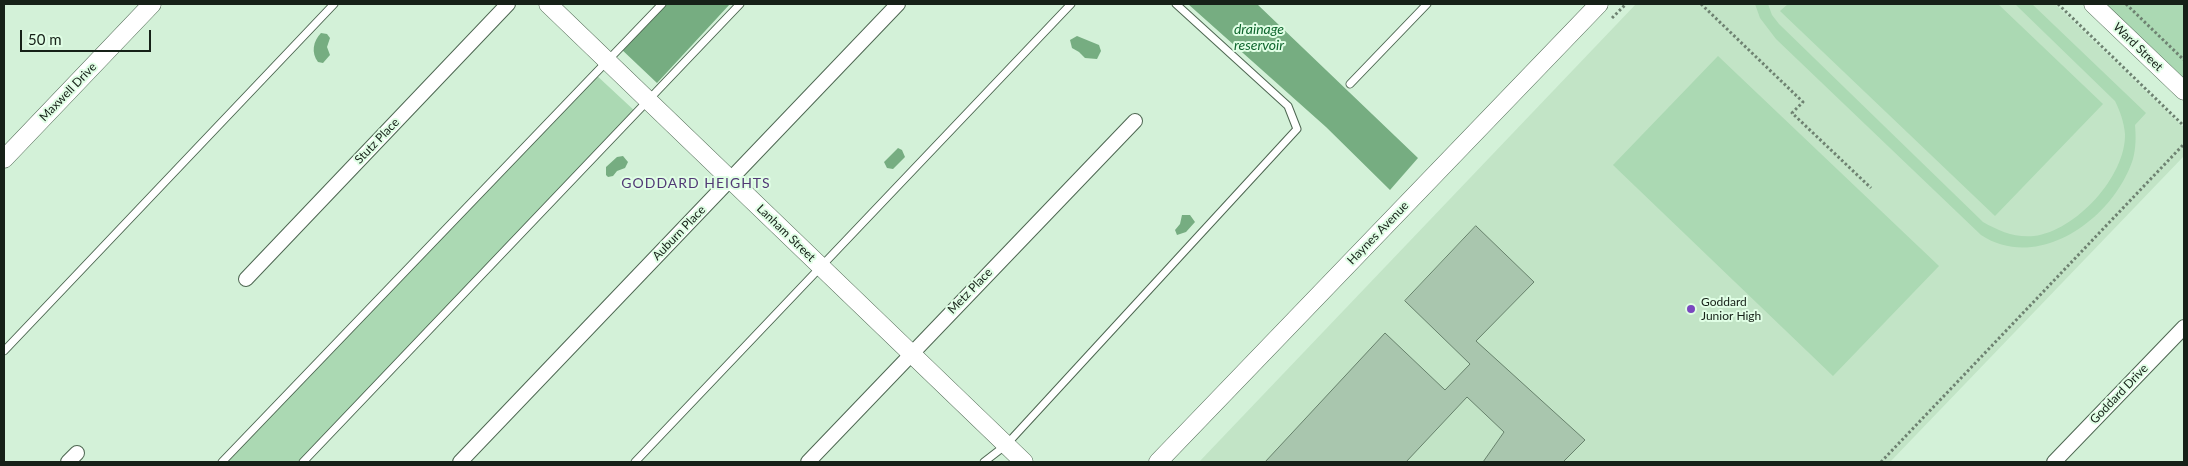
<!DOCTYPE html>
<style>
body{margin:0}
#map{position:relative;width:2188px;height:466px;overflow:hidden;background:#d3f1d8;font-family:Lato,sans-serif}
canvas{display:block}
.frame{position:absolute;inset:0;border:5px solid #162118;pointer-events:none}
.scale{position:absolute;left:20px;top:30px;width:131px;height:22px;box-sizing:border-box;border:2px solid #162118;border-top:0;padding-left:6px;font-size:15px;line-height:18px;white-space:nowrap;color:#162118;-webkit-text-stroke:4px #e0fee5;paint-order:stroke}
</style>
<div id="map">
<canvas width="2188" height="466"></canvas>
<div class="frame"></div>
<div class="scale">50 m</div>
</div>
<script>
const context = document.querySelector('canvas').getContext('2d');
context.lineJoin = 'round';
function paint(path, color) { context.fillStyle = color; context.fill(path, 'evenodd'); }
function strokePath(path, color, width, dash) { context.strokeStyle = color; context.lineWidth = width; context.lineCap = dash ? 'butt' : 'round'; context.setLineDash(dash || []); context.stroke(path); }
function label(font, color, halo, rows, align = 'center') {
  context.font = font + ' Lato,sans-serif'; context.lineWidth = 4; context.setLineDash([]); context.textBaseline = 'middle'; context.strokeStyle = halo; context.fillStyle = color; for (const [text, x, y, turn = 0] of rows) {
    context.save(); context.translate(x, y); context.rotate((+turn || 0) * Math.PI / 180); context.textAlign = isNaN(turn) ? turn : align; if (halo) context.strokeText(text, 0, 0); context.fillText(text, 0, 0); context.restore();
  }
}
paint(new Path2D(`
 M1636 4H2055L2184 128V156L1890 462H1199Z`), '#c2e4c6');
paint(new Path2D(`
 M1755 4H1768L1772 15 1779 24 1983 222C1999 231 2015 238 2034 236 2076 231 2126 176 2125 134 2124 122 2120 111 2115 101L2015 4H2032L2146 113 2135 125C2136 136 2136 148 2133 159 2114 218 2039 273 1981 235L1776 39 1760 18Z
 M1788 4H1998L2103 104 1995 216 1780 11Z
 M2093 4H2184V91Z
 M1718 56 1939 266 1833 376 1613 165Z
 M594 73 637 113 303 462H223Z`), '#abd9b3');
paint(new Path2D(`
 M663 4H730L657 83 619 47Z
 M1188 4H1257L1418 158 1390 190 1326 127Z
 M321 33 327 34 330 38 327 47 330 55 323 63 318 62C311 53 313 41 321 33Z
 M1077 36 1099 45 1101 51 1097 59 1085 58 1079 52 1072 48 1070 40Z
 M898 148 902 150 905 157 893 169 887 168 884 162Z
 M623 156 628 162 625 168 617 171 613 176 608 177 606 175V167L617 157Z
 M1182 215H1190L1195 222 1186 232 1177 235 1175 230 1180 224Z`), '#76ad81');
const building = new Path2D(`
 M1476 226 1534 282 1476 341 1585 440 1563 462H1483L1504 432 1467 397 1406 462H1265L1385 333 1445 390 1470 364 1405 301Z`);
paint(building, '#a9c6ae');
strokePath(building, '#67826c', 1);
const service = new Path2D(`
 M1350 84 1427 4
 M4 351 334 4
 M222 462 662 4
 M303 462 740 4
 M635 462 1071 4
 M984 462 1006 445 1297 129 1288 106 1176 4`);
const minor = new Path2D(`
 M246 279 508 4
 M68 462 77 453
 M460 462 898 4
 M808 462 1135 121
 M2054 462 2184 327`);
const tertiary = new Path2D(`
 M548 4 1024 462
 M2093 4 2184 91
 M4 159 152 4
 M1158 462 1599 4`);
strokePath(service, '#4d6651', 9);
strokePath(minor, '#4d6651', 16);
strokePath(tertiary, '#4d6651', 19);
strokePath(new Path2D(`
 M1701 4 1803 102 1792 113 1871 188
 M2058 4 2184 126
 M2126 4 2184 60
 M1612 18 1626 4
 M1881 462 2184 144`), '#6e8271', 3, [2.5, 2.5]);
strokePath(service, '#fff', 7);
strokePath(minor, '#fff', 14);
strokePath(tertiary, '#fff', 18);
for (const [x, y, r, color] of [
 [1691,309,5,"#7a47bf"]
]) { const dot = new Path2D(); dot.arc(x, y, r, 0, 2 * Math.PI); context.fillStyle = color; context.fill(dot); strokePath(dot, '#e0fee5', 2); }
label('12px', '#162118', '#e0fee5', [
 ["Ward Street",2138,47,44],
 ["Maxwell Drive",68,92,-46],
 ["Stutz Place",377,141,-46],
 ["Auburn Place",679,233,-46],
 ["Lanham Street",786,233,44],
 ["Haynes Avenue",1378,233,-46],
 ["Metz Place",970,291,-46],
 ["Goddard Drive",2119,394,-46]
]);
label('12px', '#162118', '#e0fee5', [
 ["Goddard",1701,302],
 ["Junior High",1701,316]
], 'left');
label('italic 14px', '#0f662e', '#e0fee5', [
 ["drainage",1259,29],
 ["reservoir",1259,45]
]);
context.letterSpacing = '1px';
label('14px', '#513975', '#e0fee5', [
 ["GODDARD HEIGHTS",696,183]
]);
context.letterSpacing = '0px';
</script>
